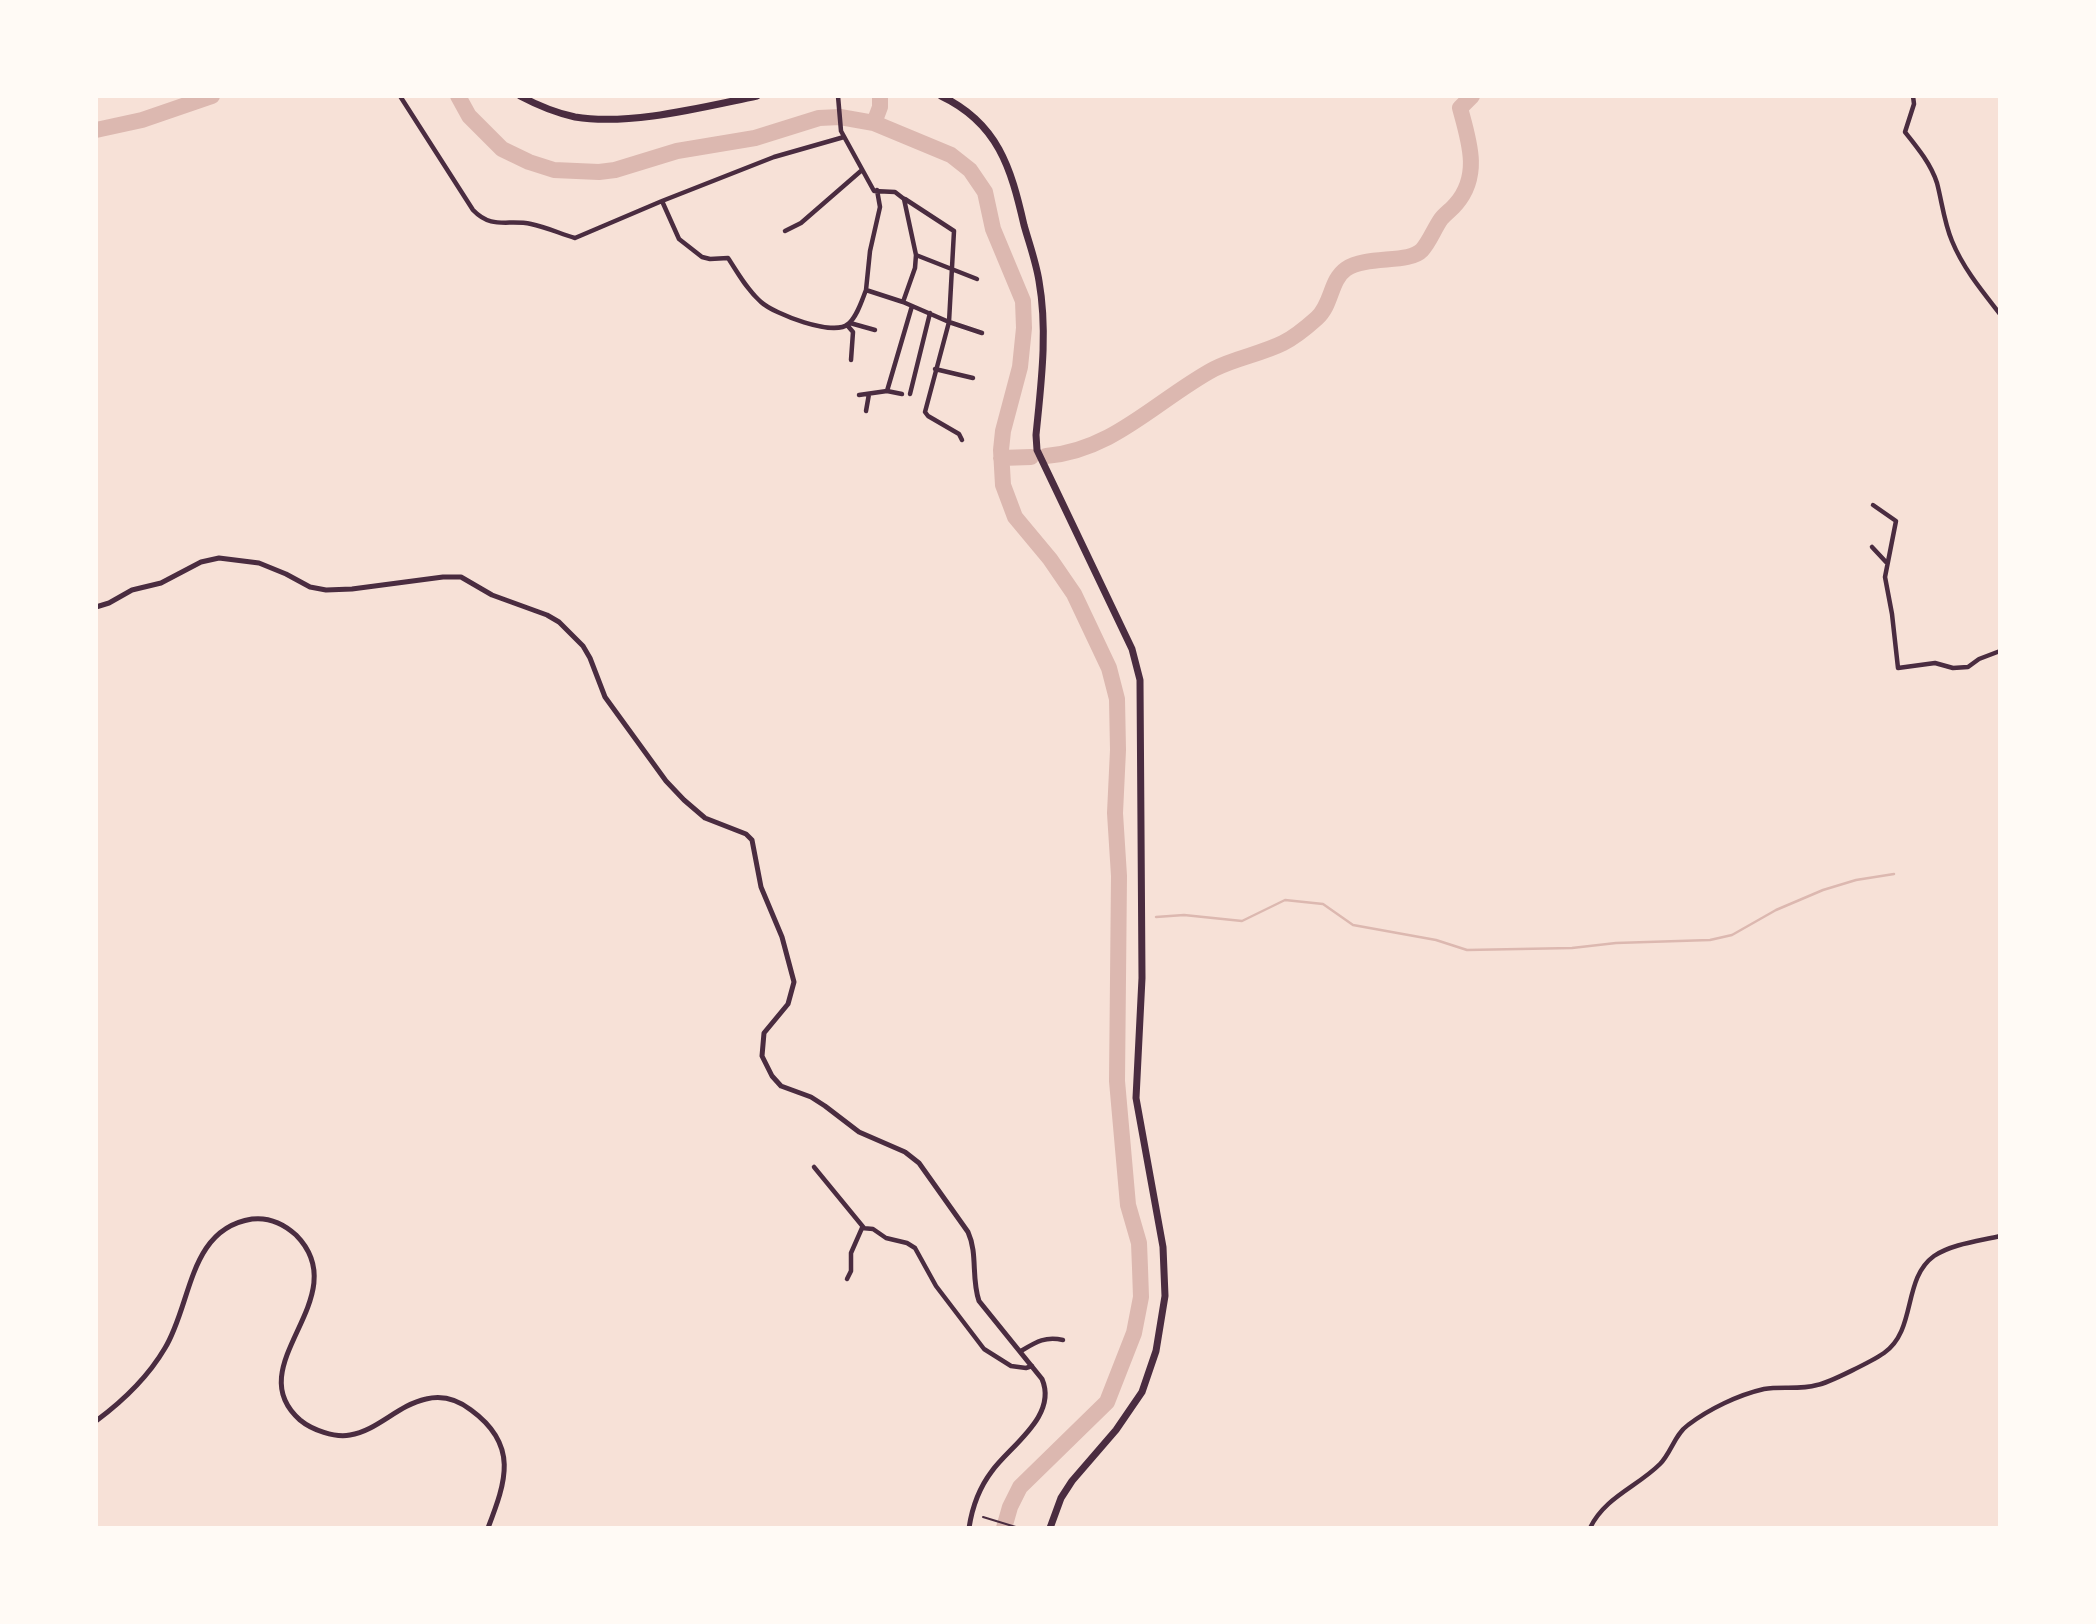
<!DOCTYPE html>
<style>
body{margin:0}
#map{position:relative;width:2096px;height:1624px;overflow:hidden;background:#f7e1d7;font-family:Figtree,sans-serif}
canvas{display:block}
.frame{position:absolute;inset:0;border:98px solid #fffaf5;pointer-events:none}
</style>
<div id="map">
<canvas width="2096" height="1624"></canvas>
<div class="frame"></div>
</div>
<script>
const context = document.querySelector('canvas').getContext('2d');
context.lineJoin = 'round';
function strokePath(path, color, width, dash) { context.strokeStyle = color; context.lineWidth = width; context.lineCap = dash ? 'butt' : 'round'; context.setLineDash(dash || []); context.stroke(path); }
strokePath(new Path2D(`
 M1156 917 1184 915 1242 921 1285 900 1323 904 1353 925 1436 940 1467 950 1572 948 1616 943 1710 940 1732 935 1776 910 1823 890 1856 880 1894 874`), '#dcb8b0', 2.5);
strokePath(new Path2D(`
 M458 96 469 116 502 149 529 162 554 170 599 172 615 170 677 151 755 138 819 118 840 117 874 123 951 155 970 170 985 192 993 229 1023 301 1024 328 1020 367 1003 431 1001 450 1003 485 1015 517 1050 559 1074 594 1109 668 1117 699 1118 750 1115 813 1119 876 1117 1081 1128 1205 1139 1243 1140 1268 1141 1297 1134 1333 1107 1402 1020 1487 1010 1507 1004 1528
 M874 123 880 107V96
 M96 130 142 120 212 96
 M1046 456C1113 451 1158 399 1214 369 1235 358 1261 354 1283 343 1295 337 1307 327 1317 318 1332 305 1330 280 1346 269 1367 255 1409 264 1422 250 1430 241 1434 229 1441 219 1446 213 1452 209 1456 204 1481 175 1469 141 1460 108L1472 96
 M1001 458 1031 457`), '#dcb8b0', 16);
strokePath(new Path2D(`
 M983 1517 1019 1528`), '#4a2c40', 2);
strokePath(new Path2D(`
 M400 96 473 210C492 230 508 219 531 224 546 227 561 234 575 238L662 201 774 157 844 137
 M838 96 841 131 874 191 895 192 904 199 916 255 915 268 903 302 949 322 925 412 928 416 959 434 962 440
 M1913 96 1914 104 1905 132C1917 147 1931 164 1937 183 1942 202 1944 222 1952 241 1963 268 1982 291 2000 314
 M905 199 954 231 949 322 982 333
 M662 201 679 239 702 257 710 259 728 258C738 273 747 290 761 302 774 314 834 337 848 324 857 317 862 300 866 290L903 302
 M785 231 801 223 862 170
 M916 255 977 279
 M866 290 870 251 880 207 877 190
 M850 323 875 330
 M847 325 853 332 851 360
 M935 369 973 378
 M902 394 887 391 912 306
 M910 394 930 313
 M859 395 887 391
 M866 411 869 394
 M1873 505 1896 521 1885 577 1892 614 1898 668 1935 663 1953 668 1968 667 1979 659 2000 651
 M1872 547 1886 562
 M814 1167 864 1228
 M847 1279 851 1271V1253L862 1228 873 1229 886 1238 907 1243 915 1248 936 1286 984 1349 1011 1366 1026 1368 1032 1366
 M1021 1351C1036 1342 1045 1336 1063 1340
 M1590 1528C1605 1497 1637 1487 1660 1464 1671 1453 1675 1434 1688 1425 1709 1409 1738 1395 1764 1389 1781 1386 1800 1390 1817 1385 1829 1383 1874 1360 1884 1353 1917 1330 1902 1279 1934 1256 1952 1244 1979 1241 2000 1236`), '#4a2c40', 4.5);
strokePath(new Path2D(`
 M96 607 109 603 132 590 161 583 201 562 219 558 259 563 286 574 310 587 326 590 352 589 443 577H461L492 595 547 615 559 622 583 646 590 658 605 697 666 781 684 800 705 818 746 834 752 840 761 887 782 937 794 982 788 1004 764 1033 762 1056 772 1076 781 1086 811 1097 825 1106 859 1132 905 1152 919 1163 968 1232C978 1254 971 1278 979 1301L1042 1379C1058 1416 1010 1446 992 1471 979 1488 972 1508 969 1528
 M96 1421C123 1401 148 1377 165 1348 192 1304 188 1229 252 1219 269 1217 284 1224 296 1235 358 1298 237 1365 300 1420 312 1430 335 1438 350 1435 377 1431 398 1405 426 1399 442 1395 458 1400 471 1410 519 1445 506 1481 488 1528`), '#4a2c40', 5);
strokePath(new Path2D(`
 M520 96C537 105 556 113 575 117 630 126 703 107 757 96
 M941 96C998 123 1011 168 1024 225 1029 243 1036 262 1039 281 1048 332 1041 384 1036 435L1037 450 1132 649 1140 680 1142 978 1136 1098 1163 1247 1165 1296 1156 1351 1142 1392 1116 1430 1072 1481 1061 1498 1050 1528`), '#4a2c40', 7);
</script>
